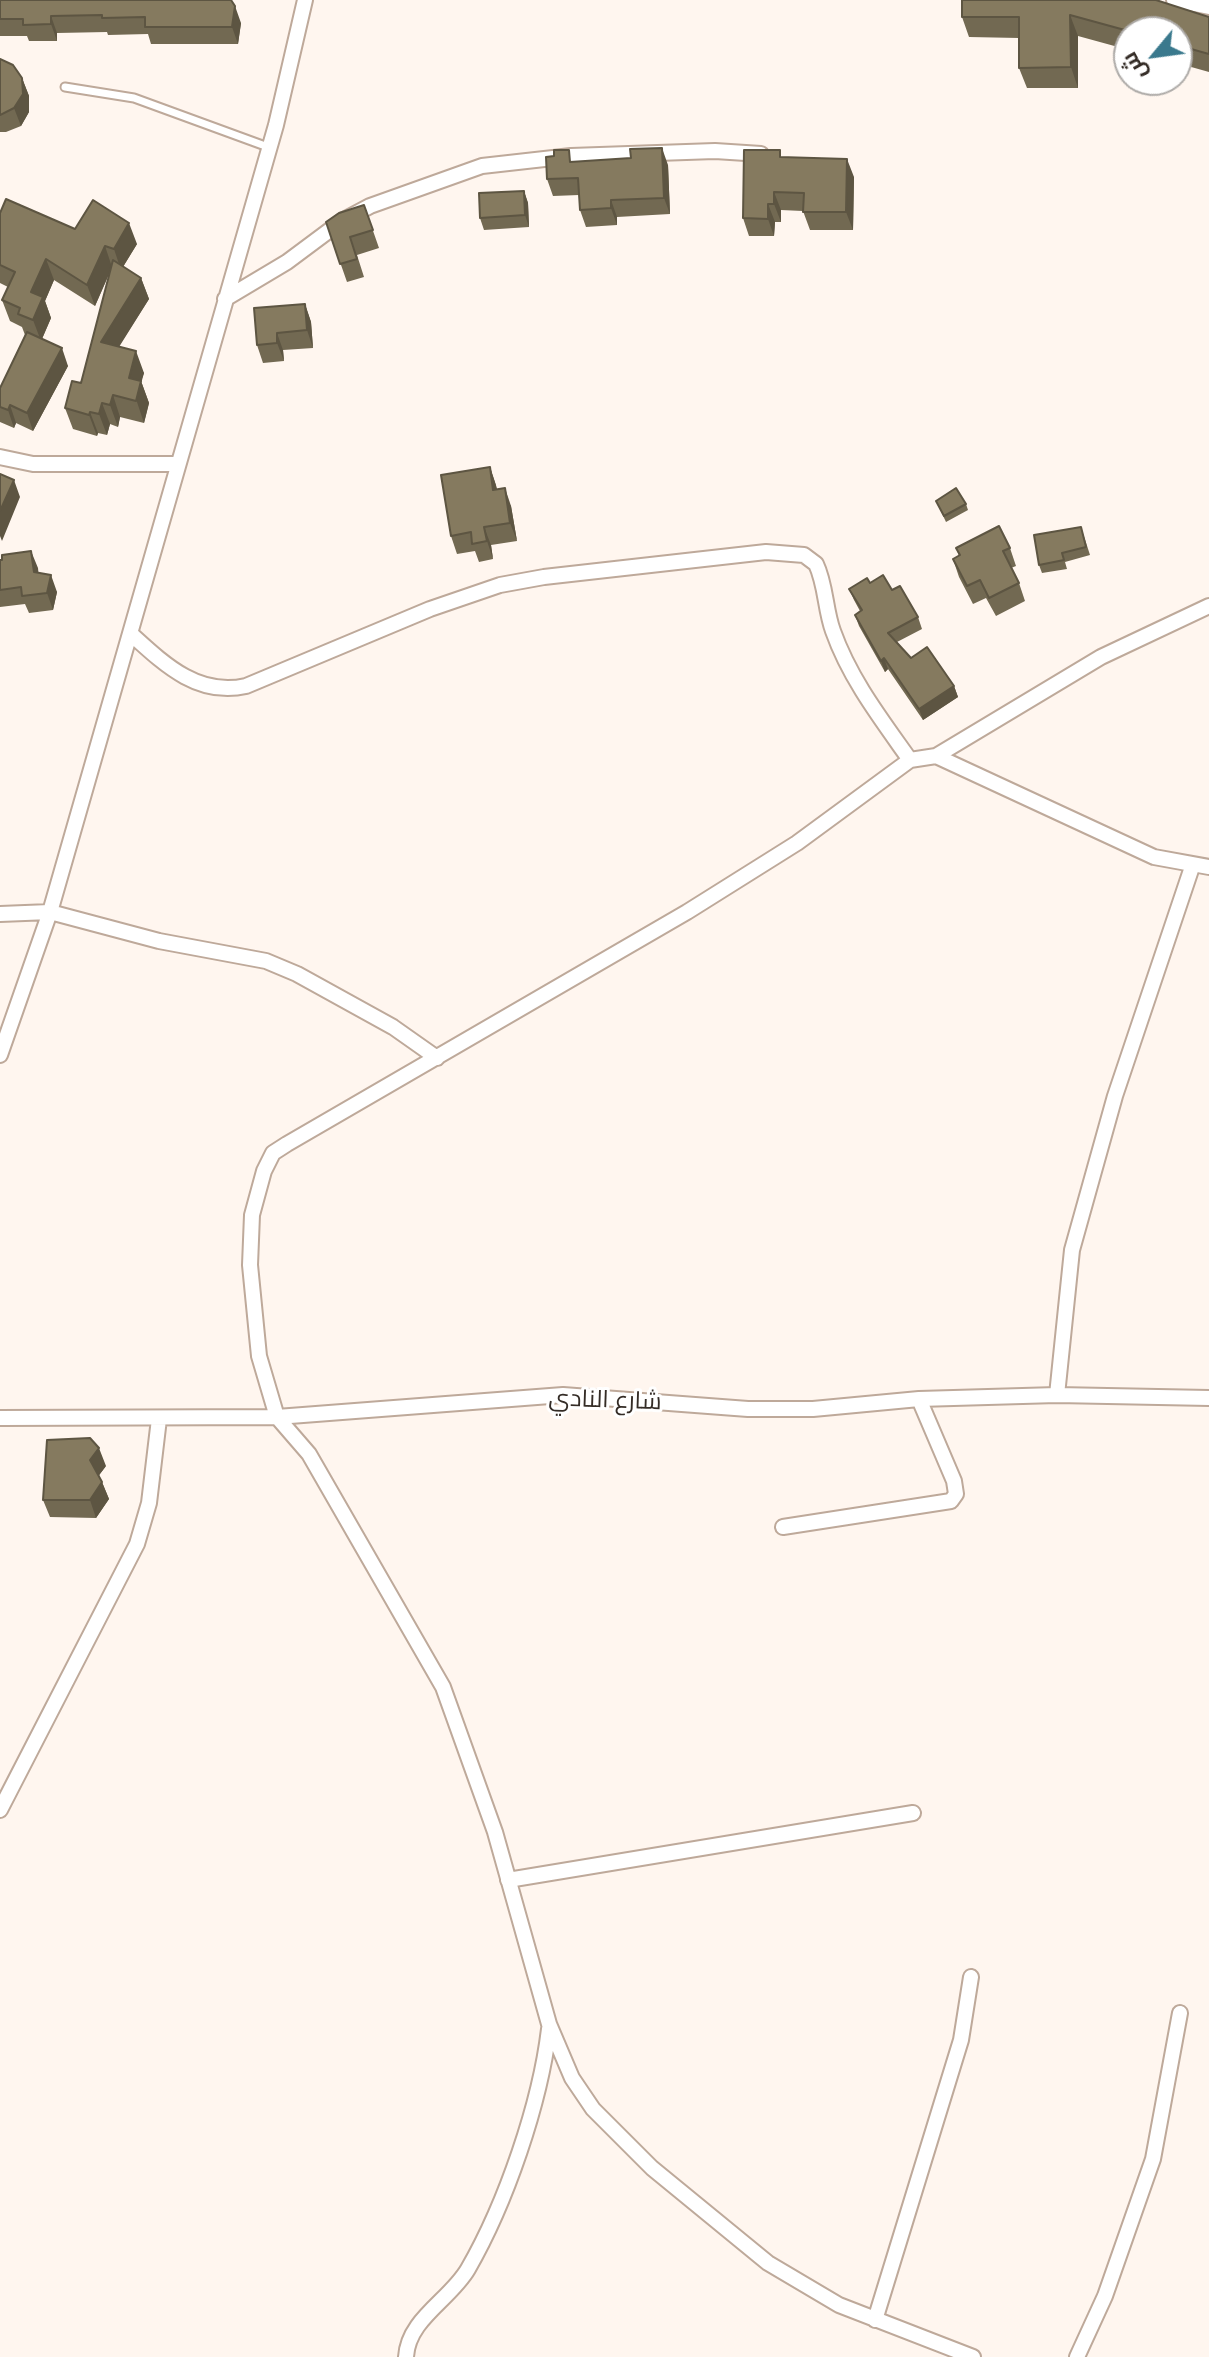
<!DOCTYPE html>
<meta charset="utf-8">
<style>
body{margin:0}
#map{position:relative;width:1209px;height:2357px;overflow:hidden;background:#fff6ef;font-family:Mulish,Cairo,sans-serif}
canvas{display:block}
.north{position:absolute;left:1113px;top:16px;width:80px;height:80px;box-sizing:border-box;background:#fff;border:2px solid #aeaba8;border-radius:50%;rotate:241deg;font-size:22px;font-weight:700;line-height:32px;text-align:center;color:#342c26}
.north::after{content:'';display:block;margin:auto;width:28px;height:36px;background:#3a798d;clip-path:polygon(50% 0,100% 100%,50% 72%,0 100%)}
</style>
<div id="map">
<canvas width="1209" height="2357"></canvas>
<div class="north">ش</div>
</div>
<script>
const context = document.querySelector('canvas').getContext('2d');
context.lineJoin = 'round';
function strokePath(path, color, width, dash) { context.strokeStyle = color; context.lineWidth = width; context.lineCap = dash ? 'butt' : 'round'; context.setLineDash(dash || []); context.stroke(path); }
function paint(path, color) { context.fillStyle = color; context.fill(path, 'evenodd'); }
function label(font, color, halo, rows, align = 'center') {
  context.font = font + ' Mulish,Cairo,sans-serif'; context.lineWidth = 6; context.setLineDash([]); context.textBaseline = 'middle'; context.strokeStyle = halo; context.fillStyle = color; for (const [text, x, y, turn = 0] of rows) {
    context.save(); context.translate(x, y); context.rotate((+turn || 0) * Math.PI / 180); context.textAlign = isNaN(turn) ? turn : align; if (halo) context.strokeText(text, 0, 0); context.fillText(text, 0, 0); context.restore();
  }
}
const service = new Path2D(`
 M65 87 134 98 268 147`);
const minor = new Path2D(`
 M1174 0 1209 7
 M225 299 287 262 342 221 370 206 482 166 571 156 715 151 761 154
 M0 457 33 464H177
 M131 634C164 664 198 697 246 686L430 609 500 585 544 577 766 552 804 555 816 564C826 585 825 609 833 631 850 679 881 719 910 760
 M936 756 1154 857 1209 867
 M0 914 50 912 276 125 305 0
 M0 1055 50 912 159 941 266 961 297 974 393 1027 437 1058
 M1057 1395 1072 1250 1115 1096 1192 867
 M0 1418 277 1417 563 1395 748 1409H813L919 1399 1057 1395 1209 1398
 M783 1527 951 1501 956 1494 954 1481 919 1399
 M0 1810 137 1544 149 1503 159 1419
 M508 1880 913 1813
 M875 2320 961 2040 971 1977
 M406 2357C408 2319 450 2300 468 2269 506 2203 540 2104 549 2029
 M973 2357 839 2305 768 2263 652 2168 593 2109 572 2078 549 2024 495 1832 443 1687 309 1454 277 1417 259 1356 250 1265 252 1215 264 1171 273 1153 287 1144 687 912 797 843 910 760 936 756 1101 657 1209 606
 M1077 2357 1105 2296 1153 2159 1180 2013`);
strokePath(service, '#bea99a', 11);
strokePath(minor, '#bea99a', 18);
strokePath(service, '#fff', 7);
strokePath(minor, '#fff', 14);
paint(new Path2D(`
 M0 0 241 23 238 44H151L148 34 108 35 107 32 57 33V41H29L27 36H0Z
 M962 0 1209 17V72L1177 63V32H1129V50L1078 36V88H1027L1019 68V38L969 37 962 17Z
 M0 59 22 78 29 96V112L21 126 6 132H0Z
 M782 157 854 177 853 230H810L803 211 781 210V222H775L774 236H749L743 218Z
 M574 161 668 165 670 214 617 217V225L586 227 580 210 579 195 553 196 547 179Z
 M524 191 528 203 529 227 484 230 480 218Z
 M364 205 379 248 357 255 364 277 347 282 326 222Z
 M0 213 137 244 123 267 141 278 149 299 119 346 144 373 141 381 149 403 144 423 120 417 118 427 110 424 107 435 98 433 97 436 73 429 65 408 81 383 110 272 95 306 54 280 45 301 51 318 42 339 68 366 33 431 16 423 14 428 0 422V388L25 335 22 327 10 321 2 300 8 287 0 283Z
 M305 304 311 322 313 348 283 350 284 361 263 363 257 345Z
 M490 467 497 489 511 506 517 541 491 545 493 559 479 562 475 551 457 554 451 536Z
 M936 501 966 504 968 510 946 522Z
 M1081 527 1090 555 1065 562 1067 569 1042 573 1039 565Z
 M956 548H1010L1016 566 1011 568 1019 583 1025 601 996 616 986 598 973 604 959 577 953 559 959 556Z
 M31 551 38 573 57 592 53 610 29 613 25 604 0 607V560Z
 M870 583 892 590 918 617 922 629 897 642 911 658 954 686 958 697 923 720 888 669 885 672 859 626 855 615 860 611 854 600 849 589Z
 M106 1466 99 1475 109 1499 96 1518 50 1517 43 1500Z`), '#726952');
paint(new Path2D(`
 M235 6 241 23 238 44 232 27Z
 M1070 15 1078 36V88L1071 67Z
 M51 16 57 33V41L51 24Z
 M22 78 29 96V112L21 126 14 108Z
 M662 148 668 165 670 214 664 198Z
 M847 159 854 177 853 230 846 212Z
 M524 191 528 203 529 227 525 215Z
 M774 192 781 210V222L774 204Z
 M611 200 617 217V225L611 208Z
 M768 204 775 222 774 236 768 219Z
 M129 223 137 244 121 270 114 249Z
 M105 246 112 267 95 306 87 285Z
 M46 259 54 280 45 301 51 318 41 341 33 320 31 292Z
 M141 278 149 299 109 363 101 342Z
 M305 304 311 322 313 348 307 330Z
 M277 333 283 350 284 361 277 343Z
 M62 348 68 366 33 431 27 413Z
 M136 351 144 373 139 391 141 381 149 403 144 423 129 378Z
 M113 395 120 417 118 427 110 405Z
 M102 403 110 424 107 435 99 414Z
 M10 405 16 423 14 428 8 410Z
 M90 412 98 433 97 436 89 415Z
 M490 467 496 485 500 508 493 490Z
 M14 480 20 497 2 541 0 536V511Z
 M505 488 511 506 517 541 510 523Z
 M484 527 491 545 493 559 487 541Z
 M31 551 38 568 40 589 34 572Z
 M51 575 57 592 53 610 47 593Z
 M884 658 888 669 885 672 881 661Z
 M954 686 958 697 923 720 919 709Z
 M99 1448 106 1466 97 1478 90 1460Z
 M102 1482 109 1499 96 1518 90 1500Z`), '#5d5542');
const building = new Path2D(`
 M0 0H231L235 6 232 27H145V17L102 18V15L51 16V24L23 25V19H0Z
 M962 0H1156L1209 17V54L1177 45V32H1132L1070 15 1071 67 1019 68V17H962Z
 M0 59 13 65 22 78 23 94 14 108 0 115Z
 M662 148 664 198 611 200V208L580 210 578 178 547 179 546 157 554 156V150H569L570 162 631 158 630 149Z
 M744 150H780V157L847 159 846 212H803L804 193 774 192V204H768V219L743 218Z
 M524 191 525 215 480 218 479 193Z
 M6 199 75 229 93 200 129 223 114 249 105 246 87 285 46 259 31 292 43 297 33 320 18 314 20 308 2 300 15 272 0 265V213Z
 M364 205 373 230 350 237 357 259 340 264 326 222 339 213Z
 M113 260 141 278 101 342 136 351 129 378 141 381 136 401 113 395 110 405 102 403 99 414 90 412 89 415 65 408 72 381 81 383Z
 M305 304 307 330 277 333V343L257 345 254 308Z
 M27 332 62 348 27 413 10 405 8 410 0 407V388Z
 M490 467 493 490 505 488 510 523 484 527 487 541 472 544 471 532 451 536 441 475Z
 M0 474 14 480 0 511Z
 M956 488 966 504 944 516 936 501Z
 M999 526 1010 548 1003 551 1019 583 989 598 980 580 967 586 953 559 960 555 956 548Z
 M1081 527 1086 547 1062 553 1064 560 1039 565 1034 535Z
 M31 551 34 572 51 575 47 593 22 596 21 587 0 590V560H2V555Z
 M883 575 892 590 900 586 918 617 888 633 911 658 927 647 954 686 919 709 884 658 881 661 855 615 862 610 849 589 867 578 870 583Z
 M90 1438 99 1448 90 1460 102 1482 90 1500H43L47 1440Z`);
paint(building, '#857a5f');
strokePath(building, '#5d5542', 2);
label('24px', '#342c26', '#fff', [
 ["شارع النادي",605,1400,2]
]);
</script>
